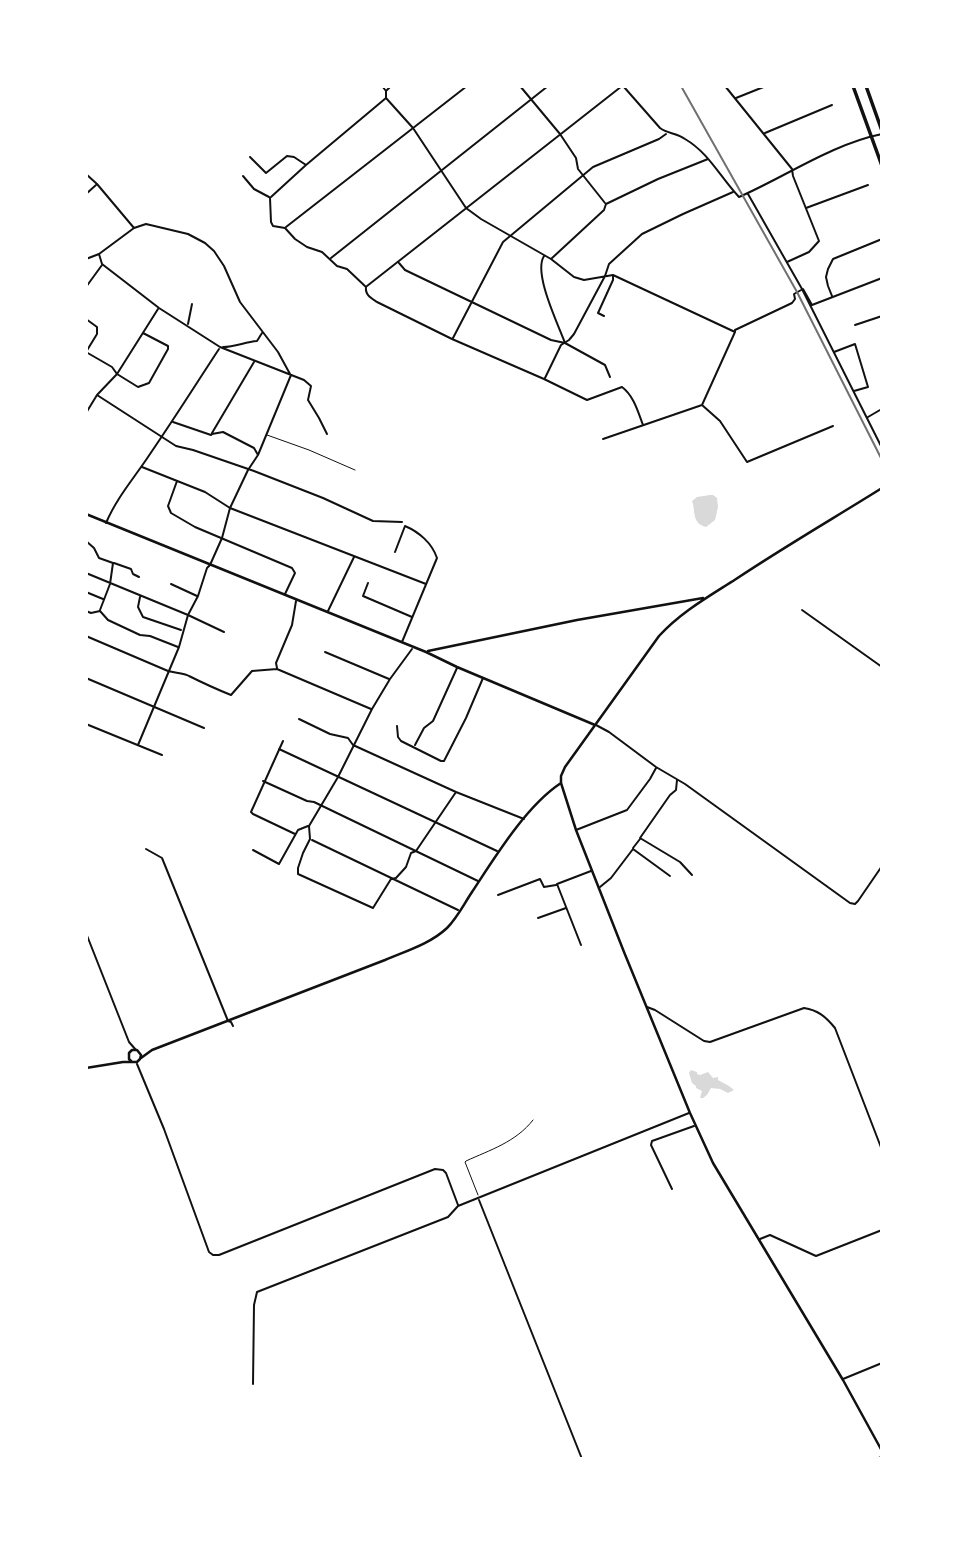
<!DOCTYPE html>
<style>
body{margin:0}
#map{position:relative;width:968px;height:1545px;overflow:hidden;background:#fff;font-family:Mulish,sans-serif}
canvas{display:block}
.frame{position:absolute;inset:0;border:88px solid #fff;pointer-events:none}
</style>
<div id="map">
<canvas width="968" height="1545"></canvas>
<div class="frame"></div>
</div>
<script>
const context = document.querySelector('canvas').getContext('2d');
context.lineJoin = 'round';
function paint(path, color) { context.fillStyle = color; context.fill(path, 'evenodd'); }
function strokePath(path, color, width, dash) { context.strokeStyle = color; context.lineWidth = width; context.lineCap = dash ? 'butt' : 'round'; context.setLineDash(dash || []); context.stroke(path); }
paint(new Path2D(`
 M710 495H713L717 498 718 507 715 520 706 527C691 523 696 510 692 501L697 497Z
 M691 1070 697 1072V1074L700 1075 708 1072 713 1078 718 1077V1080L729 1086 734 1090 728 1093 720 1089 711 1088 707 1095 703 1098H700L702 1091 696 1088V1086L692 1083 689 1073Z`), '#d9d9d9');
strokePath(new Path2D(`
 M267 435 309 450 355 470
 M478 1195 465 1162 466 1161C490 1150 516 1142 533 1120`), '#111', 1);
strokePath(new Path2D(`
 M382 86 386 91V98L413 128 466 208 481 219 551 259 574 277 584 280 613 275 735 332V330L792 303 795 299 794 294 803 289 812 305 882 278
 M520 86 560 134 576 158 578 169 605 203
 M725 86 792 169 793 176 819 241 809 252 787 262
 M624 87 660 128C668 134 677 133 685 139 709 153 720 177 739 197 785 177 832 144 882 134
 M387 90 391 86
 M736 98 766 86
 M765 133 832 105
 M250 157 266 173 287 156 294 157 306 165
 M86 174 97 184 134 228
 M243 176 254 189 269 197
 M86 194 96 185
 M748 194 802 289 882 448
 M271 197 306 165 386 98
 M270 198 271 222 273 226 285 228 295 239 307 247 322 252 337 266 347 269 366 287C365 295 371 298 377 302L452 339 544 379 587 400 622 387C634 396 638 412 643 425
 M806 208 868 185
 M286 227 467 86
 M99 254 102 264 159 308 220 347 304 380 311 386 308 400 319 418 327 434
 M544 256C533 273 558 324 565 343
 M331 258 548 86
 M86 259 99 254 134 228 146 224 188 234 205 243 214 251 224 266 240 302 278 352 290 374
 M551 259 604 210 606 204 658 179 708 159
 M399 263 405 270 551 340 565 343 605 365 610 377
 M367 286 622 86
 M86 287 102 265
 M832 296 828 286 826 277 828 269 833 259 882 239
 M604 316 598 313 613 280V276
 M86 319 97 327V334L86 352 112 367 117 374 138 387 149 383 168 349V346L143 333
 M188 324 192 304
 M855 325 882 316
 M453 338 503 242 593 167 659 139 666 134
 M223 347C235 347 245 342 257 341L262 333
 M834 352 855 344 868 387 854 391
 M545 378 561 345 569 340 574 334 605 276 609 264 642 234 683 214 733 192
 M97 395 176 446 193 450 254 471 323 498 373 521 402 522
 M702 405 720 421 747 462 833 426
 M86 413 97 395 117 374 158 309
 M868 417 880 410
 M173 422 211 435 212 434 223 432 254 448 258 455
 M212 433 254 362
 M603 439 702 405 735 332
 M142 467 205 492 230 508 426 584
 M177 481 168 506 171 513 195 527 292 568 295 573 285 594
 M106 523C117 497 135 477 150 454 174 419 196 384 219 349
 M86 541 94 548 99 558 113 563 110 584 100 610
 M395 552 405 526C419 532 432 543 437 558L402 642
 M114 563 131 569 133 574 139 577
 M86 573 188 615 224 632
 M368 583 363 596 412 617
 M171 584 197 596
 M86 592 103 599
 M140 597 138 607 143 617 181 630
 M802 610 882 667
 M86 611 91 613 100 611 108 620 140 635 150 636 178 647
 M328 611 354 557
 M86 636 168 671C175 673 184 673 189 676 203 683 216 689 231 695L252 671 277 669 371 709
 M412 649 390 679 372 709 338 777 309 826 310 839 303 853 298 868V874L373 908 391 879 396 878 406 867 411 853 416 851 456 792
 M325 652 389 679
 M277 668 276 663 292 625 296 601
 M86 678 204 728
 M299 719 330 734 348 738 353 745 456 792 524 819
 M86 724 162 755
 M596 725 609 732 656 767 685 784 850 903 855 904 858 901 882 866
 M397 726 398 737 401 741 441 761H444L466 718 483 678
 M283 741 251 812 253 814 295 834
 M138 745 179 647 188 615 198 596 207 568 210 565 222 538 230 508 248 470 258 455 291 375
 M415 745 424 728 433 721 457 668
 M279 749 497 851
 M677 780 676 790 670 795 640 838 680 862 692 875
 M263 781 307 801 314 802 478 881
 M576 830 627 810 650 779 656 768
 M312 840 458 910
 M633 848 640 839
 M146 849 162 858 228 1021 231 1022 233 1026
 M253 850 279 864 298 830 308 826
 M600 887 611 878 633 849 670 876
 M498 895 540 879 544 887 556 885
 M538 918 566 908
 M86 933 129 1042 136 1050
 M581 945 557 884 591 871
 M647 1007 655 1010 704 1041 710 1042 804 1008C818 1010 826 1017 835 1028L882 1150
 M137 1064 164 1129 209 1252 213 1255H219L435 1169 443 1170 446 1173 458 1205
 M672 1189 651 1145 652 1141 694 1126
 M479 1200 582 1459
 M760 1239 770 1235 816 1256 882 1230
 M253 1384 254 1305 257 1292 448 1217 458 1206 689 1113`), '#111', 2);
strokePath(new Path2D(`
 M843 1379 882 1363`), '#111', 2);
strokePath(new Path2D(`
 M882 488C834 518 784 547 736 579 708 597 681 612 659 636L565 767 561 776V783L576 830 624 952 690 1113 713 1163 843 1380 882 1451
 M86 514 426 652 457 667 595 725
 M428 651 577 620 703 598
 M141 1058 152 1050 385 960C406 951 430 944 447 928 457 918 464 904 472 892 495 857 526 806 561 783
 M86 1068 123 1062H137L140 1059 141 1055 137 1050H132L129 1053V1059L132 1062
 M877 1459 882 1457`), '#111', 2.5);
strokePath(new Path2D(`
 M853 86 882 166
 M866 86 882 131`), '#111', 3.5);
strokePath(new Path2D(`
 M681 86 797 292 882 460`), '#707070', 2);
</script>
